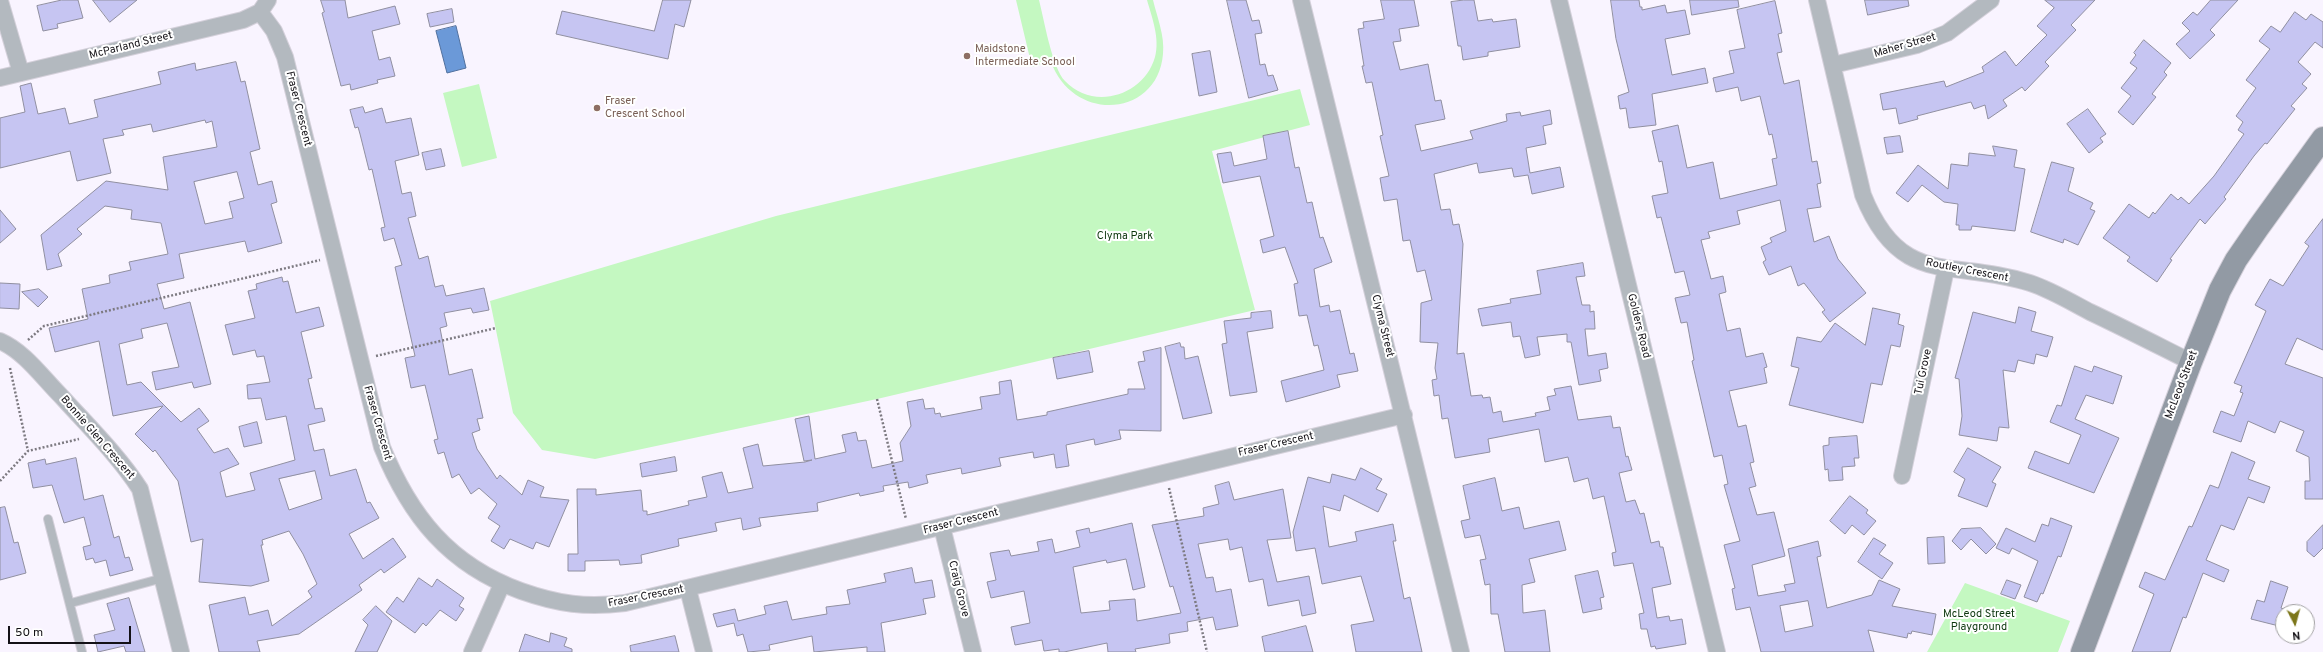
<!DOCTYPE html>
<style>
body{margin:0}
#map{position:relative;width:2323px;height:652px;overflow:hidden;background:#f9f4ff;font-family:Overpass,sans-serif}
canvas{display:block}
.north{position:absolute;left:2275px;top:604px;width:40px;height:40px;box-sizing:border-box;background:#fff;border:1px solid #a1a0a2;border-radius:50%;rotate:174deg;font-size:11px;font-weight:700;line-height:16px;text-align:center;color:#131116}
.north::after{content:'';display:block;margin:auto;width:14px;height:18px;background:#7c761a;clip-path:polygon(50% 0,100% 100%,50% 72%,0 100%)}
.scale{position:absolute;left:8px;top:626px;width:123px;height:18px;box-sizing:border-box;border:2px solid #131116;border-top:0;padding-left:5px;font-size:12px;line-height:14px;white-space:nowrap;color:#131116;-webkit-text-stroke:3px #fff;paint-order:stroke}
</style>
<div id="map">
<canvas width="2323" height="652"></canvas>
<div class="north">N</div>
<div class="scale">50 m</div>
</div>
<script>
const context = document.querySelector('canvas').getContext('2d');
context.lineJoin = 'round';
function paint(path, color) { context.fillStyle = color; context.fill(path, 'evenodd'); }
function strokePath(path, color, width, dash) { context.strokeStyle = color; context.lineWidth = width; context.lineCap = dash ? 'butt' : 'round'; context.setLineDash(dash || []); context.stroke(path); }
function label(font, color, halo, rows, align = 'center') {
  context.font = font + ' Overpass,sans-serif'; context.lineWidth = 4; context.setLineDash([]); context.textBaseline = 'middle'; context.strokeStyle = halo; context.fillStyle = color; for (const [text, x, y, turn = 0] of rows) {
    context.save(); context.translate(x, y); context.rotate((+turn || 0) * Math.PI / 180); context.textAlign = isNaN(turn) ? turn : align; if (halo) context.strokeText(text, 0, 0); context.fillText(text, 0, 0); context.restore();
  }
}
paint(new Path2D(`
 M1016 0H1039C1044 19 1052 68 1065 81 1093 111 1144 96 1155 57 1160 38 1152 18 1147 0H1153C1157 17 1165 36 1163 54 1158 117 1074 124 1051 62L1032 67Z
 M479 84 497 158 462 167 443 93Z
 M1300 89 1310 125 1212 151 1255 310 877 399 595 459 542 450 513 413 490 301 776 216Z
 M1965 583 2070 621 2058 652H1927Z`), '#c4f8c1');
const water = new Path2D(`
 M456 26 466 68 447 73 436 31Z`);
paint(water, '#6b99d8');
strokePath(water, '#51709e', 1);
const building = new Path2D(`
 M62 0H78L83 18 57 24 58 28 43 31 37 6Z
 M93 0H137L110 22Z
 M321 0H345L348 18 395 6 400 24 372 31 379 60 390 57 395 76 377 80 378 83 351 90 350 84 341 86 322 13 324 12Z
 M663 0H691L684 27 675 24 668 59 556 34 562 11 654 31Z
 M1227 0H1246L1252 21 1259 20 1262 33 1255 34 1260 65 1265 64 1268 76 1273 75 1278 90 1249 98Z
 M1381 0H1414L1419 26 1399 29 1401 41 1393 42 1400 70 1428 64 1435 101 1441 100 1445 119 1415 125 1421 151 1473 139 1470 131 1507 121 1506 114 1520 112 1521 116 1550 110 1552 124 1543 126 1546 144 1526 148 1530 173 1560 167 1564 187 1532 194 1528 175 1514 177 1512 168 1479 173 1477 163 1434 174 1441 210 1450 209 1453 225 1459 224 1463 244 1457 354 1464 353 1471 396 1482 395 1483 398 1490 397 1493 413 1501 411 1503 422 1536 416 1535 413 1550 410 1547 397 1556 395 1554 389 1571 386 1578 420 1611 416 1613 428 1620 427 1626 457 1628 456 1632 470 1619 473 1626 502 1635 500 1640 514 1644 513 1651 543 1659 541 1660 547H1663L1671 584 1652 588 1657 618 1669 616 1670 621 1682 619 1686 644 1656 649 1655 646 1651 647 1647 629H1641L1639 614 1644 613 1633 563 1614 566 1612 553 1616 552 1604 496 1593 499 1588 478 1574 482 1568 457 1545 462 1539 429 1488 439 1490 452 1455 458 1448 418 1442 419 1439 395 1434 396 1432 380 1437 379 1435 368 1438 343 1420 342 1421 303 1432 300 1425 270 1417 272 1410 240 1403 241 1397 199 1384 201 1380 178 1389 176 1380 136 1383 135 1372 82 1366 83 1362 66H1364L1358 29 1364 28 1363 22 1384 19Z
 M1464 0H1474L1478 21 1492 19 1493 22 1516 19 1520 47 1488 52V56L1463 60 1461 46H1458L1451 2Z
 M1611 0H1639L1640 7H1642V10L1665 5 1667 13 1685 10 1690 34 1665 39 1672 75 1705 68 1708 83 1652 94 1656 125 1629 128 1626 108 1620 109 1618 96 1629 92 1616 39Z
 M1690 0H1738L1739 7 1692 15Z
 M1865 0H1908L1909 6 1868 15Z
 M2045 0H2095L2071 25 2076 30 2045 62 2049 66 2025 91 2022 87 2003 100 2007 106 1988 119 1985 105 1974 109 1971 102 1917 116 1918 119 1899 124 1896 108 1883 110 1880 94 1944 81 1946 87 1984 72 1982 67 2005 51 2016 66 2047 35 2037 26 2054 8Z
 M2211 0H2238L2210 30 2215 35 2190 59 2176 44 2190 31 2182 23 2193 12 2197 15Z
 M1775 1 1782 33 1778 34 1782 52 1777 53 1784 84 1799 80 1812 162 1817 161 1821 183 1817 184 1821 207 1807 209 1814 242 1829 236 1838 259 1866 293 1830 322 1822 312 1825 310 1804 283 1798 286 1791 266 1769 275 1763 262 1766 260 1761 247 1772 242 1770 238 1786 231 1780 200 1737 211 1740 224 1708 232 1710 238 1701 240 1711 279 1723 276 1726 292 1719 294 1727 331 1740 328 1746 357 1763 353 1767 367 1764 368 1767 383 1729 391 1738 427 1746 425 1754 462 1750 463 1756 486 1749 488 1757 515 1774 512 1785 556 1752 565 1758 596 1786 591 1784 585 1795 583 1788 549 1818 541 1821 556 1817 557 1827 608 1872 595 1879 580 1900 589 1892 606 1936 614 1932 635 1912 631 1911 634 1908 633 1907 638 1868 630 1874 652H1761L1750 607 1736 610 1732 589 1735 588 1724 545 1740 541 1724 485 1728 484 1722 455 1714 457 1692 361 1694 360 1687 322 1681 323 1675 298 1690 295 1684 271 1675 273 1661 217 1657 218 1652 196 1668 193 1662 161 1659 162 1652 131 1678 125 1687 168 1713 162 1720 199 1777 185 1772 159 1777 158 1772 134 1769 135 1760 96 1741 101 1738 87 1716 92 1713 78 1734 73 1729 51 1745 48 1737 10ZM1808 601 1813 626 1785 632 1780 606Z
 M452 9 454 22 430 27 427 14Z
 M2295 12 2306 20 2311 14 2323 22V48L2315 42 2298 62 2311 74 2302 84 2307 88 2291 106 2295 109 2267 144 2265 143 2254 156 2224 197 2226 199 2205 224 2200 219 2170 259 2172 260 2157 282 2127 261 2130 257 2103 238 2129 204 2149 218 2153 212 2155 214 2171 194 2178 200 2181 197 2189 204 2214 176 2244 134 2238 130 2243 122 2236 116 2256 88 2246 80 2270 49 2259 41 2271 26 2280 32Z
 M2144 40 2171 63 2164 72 2167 75 2152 94 2156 97 2133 125 2118 112 2131 96 2121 88 2137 68 2130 63 2136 55 2134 53Z
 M1210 51 1217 92 1199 96 1192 54Z
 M236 62 241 82 245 81 260 149 250 152 258 185 272 181 277 202 271 204 282 243 248 252 245 241 179 254 184 278 157 284 164 309 190 302 211 384 194 388 192 382 156 390 152 372 179 367 167 323 141 329 143 338 119 344 127 385 141 382 181 422 199 408 209 421 197 429 214 453 228 448 239 464 220 472 226 497 255 490 250 473 295 460 286 416 266 420 261 398 248 399 247 385 270 382 264 356 257 357 255 350 233 355 225 325 255 318 248 291 257 289 256 284 282 277 283 282 288 281 296 313 319 307 324 326 301 332 312 378 308 379 315 409 322 408 325 421 308 425 314 451 324 449 330 476 356 469 367 503 370 502 379 518 349 534 363 559 393 538 406 557 384 573 381 569 359 585 362 590 299 634 257 641 260 652H219L209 605 245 597 249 615 268 610 272 626 312 597 308 591 317 584 303 554 289 531 262 540 263 545H261L269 581 251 586 199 582 203 539 191 542 178 481 155 450 153 452 135 434 163 406 113 416 99 341 55 352 49 328 88 319 82 289 110 283 109 275 131 270 129 262 168 254 161 223 131 219 132 210 105 206 77 229 82 234 58 254 62 266 47 270 41 235 106 181 168 190 163 157 217 147 212 121 206 123 205 120 153 132 151 124 122 130 124 135 103 139 111 173 77 181 70 151 0 168V118L25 112 20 86 31 83 38 114 65 108 69 124 98 117 94 100 161 84 158 72 195 63 196 70ZM237 172 244 198 229 202 233 218 205 224 194 182ZM315 471 322 499 289 510 279 479Z
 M363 107 365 113 382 108 386 123 411 118 419 155 395 161 402 194 411 192 416 216 408 218 419 259 428 256 435 287 443 285 446 296 484 288 489 310 473 313 471 308 444 313 447 326 440 328 449 375 472 369 483 418 477 419 480 430 472 433 477 449 497 479 500 475 522 495 528 480 544 487 540 497 569 500 549 547 536 542 533 549 510 539 504 549 491 541 500 526 488 518 497 504 479 488 471 494 459 474 452 478 444 452 438 454 434 440 438 439 425 385 411 388 405 358 415 356 395 267 402 265 394 238 384 241 381 228 385 227 372 169 369 170 360 134 358 127 355 128 350 110Z
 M2088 109 2106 134 2100 138 2103 142 2089 153 2067 124Z
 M1288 131 1295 168 1299 167 1307 203 1312 202 1320 238 1323 237 1332 262 1314 269 1320 307 1329 305 1330 312 1340 310 1350 354 1354 353 1358 371 1337 375 1340 387 1286 402 1281 381 1324 370 1318 345 1314 346 1307 315 1299 316 1294 284 1298 283 1285 247 1263 253 1260 240 1274 236 1260 176 1223 183 1217 154 1231 152 1234 166 1267 159 1263 136Z
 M1900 136 1903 152 1887 154 1884 138Z
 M1993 146 2017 150 2014 167 2025 169 2015 231 1972 226 1971 230H1959V225H1956L1958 204 1944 202 1922 185 1908 202 1896 193 1918 165 1948 189 1951 164 1968 166 1969 153 1995 156Z
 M441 149 445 166 426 170 422 153Z
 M2052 162 2074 168 2068 191 2093 203 2090 209 2095 211 2078 245 2064 239 2063 243 2031 232Z
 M0 210 16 229 0 243Z
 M2323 219V350L2297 338 2285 364 2323 378V499H2305V481H2310L2309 457 2296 451 2304 431 2280 421 2275 433 2248 421 2241 442 2213 432 2221 411 2234 416 2243 393 2240 392 2242 386 2234 383 2266 311 2255 305 2270 279 2283 286 2309 246 2305 243Z
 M1583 263 1585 276 1576 277 1582 305H1590V312L1594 311 1595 329H1585L1588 356 1606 353 1608 368 1599 370 1601 381 1579 385 1571 342H1567V334L1537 337 1540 355 1525 358 1520 336 1513 337 1511 322 1482 326 1478 309 1511 303 1510 299 1541 294 1537 271Z
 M0 283 20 284 19 309 0 308Z
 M39 289 48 297 38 307 22 292Z
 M2019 307 2036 312 2031 331 2053 337 2047 357 2036 354 2034 364 2018 360 2015 372 2003 370 2009 428 1999 427 1997 441 1959 435 1962 416 1959 379 1955 378 1973 312 2015 323Z
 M1873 308 1900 314 1898 324 1904 326 1900 347 1891 345 1882 385 1871 383 1863 423 1789 405 1799 368 1791 366 1797 337 1821 342 1835 323 1865 345Z
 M1271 311 1273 328 1247 332 1257 392 1230 396 1222 344 1227 343 1224 321 1251 318V313Z
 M1180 343 1181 347H1184L1185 359 1198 356 1212 413 1183 419 1165 347Z
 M1161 348V431L1119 430 1121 439 1095 445 1094 439 1066 445 1069 466 1056 468 1054 454 1034 458 1033 452 999 458 1001 466 962 474 961 468 926 475 928 483 909 488 908 482 883 486 884 491 860 496 859 493 817 503 818 511 759 518 761 526 743 530 741 518 715 523 717 531 678 539 679 546 641 555 642 563 620 565 619 560 585 561V571H568V554H578L577 489H596V495L641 490 643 511H647V515L689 505 688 501 707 497 702 477 722 472 728 493 753 488 743 448 758 444 763 466 805 462 812 460 804 461 795 419 809 416 815 459 846 452 842 435 856 432 858 441 866 440 872 468 903 461 900 443 911 426 907 402 923 399 925 409 934 408 935 414 940 413 941 417 982 409 980 397 1000 394 999 382 1011 380 1017 420 1047 415V412L1128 394V389H1145L1138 362 1145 361 1143 352Z
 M1089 351 1093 372 1057 379 1053 358Z
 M2075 366 2092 372 2094 366 2122 376 2113 404 2086 395 2075 419 2119 438 2094 493 2028 468 2035 451 2069 464 2081 435 2050 422 2057 405 2061 406Z
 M257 422 262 443 244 447 239 427Z
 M1857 436 1859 458H1854L1855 466 1842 467 1843 480 1829 481 1828 469 1825 470 1823 446 1829 445V438Z
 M1968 448 2001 467 1992 482 1996 484 1987 507 1958 496 1965 479 1954 472Z
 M2232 452 2255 462 2248 479 2270 487 2264 503 2248 497 2234 530 2221 525 2206 560 2229 570 2224 582 2203 573 2186 618 2183 617 2170 652H2132L2154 594 2139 587 2145 572 2165 580 2189 526 2192 527 2210 485 2218 488Z
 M675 457 677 471 642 477 640 464Z
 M76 458 84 500 103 495 114 538 119 536 125 558 129 557 133 570 110 576 106 560 95 563 93 558 86 560 83 547 91 545 84 517 64 523 52 485 33 488 28 463 45 459 46 464Z
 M1361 468 1382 479 1376 489 1387 494 1378 512 1344 495 1340 511 1323 506 1329 547 1357 541 1355 532 1393 524 1396 541H1393L1404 599 1410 597 1422 652H1356L1351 625 1374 621 1361 576 1322 584 1315 548 1296 551 1293 532 1308 477 1330 483 1332 474 1355 480Z
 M1495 478 1502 511 1519 507 1524 529 1559 521 1566 550 1529 559 1535 582 1522 585 1523 613 1545 610 1550 652H1505L1498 614H1491L1490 584 1485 585 1480 560 1486 559 1480 535 1465 538 1461 521 1470 519 1463 486Z
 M1229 482 1234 500 1283 489 1291 538 1267 540 1277 582 1309 576 1316 613 1302 616 1299 600 1268 606 1263 579 1249 582 1242 547 1230 550 1228 539 1198 544 1206 578 1213 577 1216 592 1231 589 1238 626 1216 630 1213 617 1187 622 1188 631 1169 634 1170 643 1135 649 1136 652H1108L1107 643 1064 652H1059V649L1044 651 1042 640 1015 645 1011 627 1030 623 1024 591 991 598 987 582 996 580 990 553 1009 550 1011 556 1039 551 1037 542 1052 539 1055 553 1080 547 1076 531 1089 528 1090 533 1132 523 1145 587 1133 590 1126 559 1107 563 1106 560 1073 567 1081 613 1110 610 1109 601 1135 599 1137 621 1181 613 1173 586 1170 587 1152 525 1204 516 1203 508 1219 504 1215 486Z
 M1850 496 1868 510 1866 513 1876 521 1864 535 1852 525 1845 534 1830 521Z
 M5 507 14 543 18 542 26 573 0 580V508Z
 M2051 518 2072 526 2061 557 2058 556 2043 594 2041 593 2037 602 2024 597 2038 561 2012 548 2009 554 1996 548 2006 528 2035 542 2042 524 2048 526Z
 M2323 525V548L2314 557 2307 551V542Z
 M1981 528 1996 544 1986 554 1971 539 1961 550 1952 541 1961 529Z
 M1944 537 1945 563 1928 564 1927 538Z
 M1874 538 1886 545 1879 554 1893 563 1882 579 1858 562Z
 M912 568 915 583 932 580 935 597 923 599 926 614 881 623 885 652H867V647L814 652 812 636 769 645 770 650 748 652 743 634 737 636 734 623 717 627 713 614 735 609 738 621 766 614 764 606 787 601 792 620 827 614 826 607 850 604 847 590 886 582 884 574Z
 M1598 571 1604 597 1600 598 1602 609 1583 613 1575 576Z
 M419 578 432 587 437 579 464 598 459 606 464 609 456 621 440 610 426 626 423 623 415 633 386 612 397 597 403 602Z
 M2007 580 2021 585 2015 599 2001 594Z
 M2271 581 2288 587 2281 608 2284 609 2279 626 2251 619 2257 600 2264 602Z
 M129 598 145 652H126L124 646 98 652 94 635 115 630 107 604Z
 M376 606 392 621 377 652H355L368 625 363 620Z
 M1306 626 1313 652H1265L1262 637Z
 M551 633 567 638 564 646 572 649V652H519L525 634 549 642Z
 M675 636 679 652H631L630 646Z`);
paint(building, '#c6c5f2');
strokePath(building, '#908fa0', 1);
const lane = new Path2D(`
 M48 519 82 652
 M71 603 163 578`);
const street = new Path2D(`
 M268 0 260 12 274 31 285 57 382 447C410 516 449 565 521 591 558 604 586 608 625 603L1404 415
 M1301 0 1461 652
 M1559 0 1717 652
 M1817 0 1863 195C1901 290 1954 258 2030 283 2051 290 2071 302 2090 312 2124 328 2157 345 2191 362
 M0 1 21 73
 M1833 65 1917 45 1947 33 1991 0
 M0 78 243 20 260 12
 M0 341C25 352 42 377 61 396 88 426 118 455 140 489L181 652
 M1902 476 1946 269
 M942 527 973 652
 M688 589 704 652
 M472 652 502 584`);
const secondary = new Path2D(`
 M2082 652 2191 362 2220 290 2236 260 2258 228 2323 138`);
strokePath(lane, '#d4d0da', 10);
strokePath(street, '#d4d0da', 18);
strokePath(secondary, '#d4d0da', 24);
strokePath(new Path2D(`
 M28 340 44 326 320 260
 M376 356 496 328
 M10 368 28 451
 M877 399 906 519
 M0 481 28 451 79 439
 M1169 488 1207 652`), '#7d7a81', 2.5, [2, 2]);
strokePath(lane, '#b3b9bf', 8);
strokePath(street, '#b3b9bf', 16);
strokePath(secondary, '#929aa4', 22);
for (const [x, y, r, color] of [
 [967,56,4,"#8d6e63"],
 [597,108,4,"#8d6e63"]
]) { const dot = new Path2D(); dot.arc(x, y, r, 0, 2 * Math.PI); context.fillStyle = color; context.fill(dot); strokePath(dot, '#fff', 1.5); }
label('11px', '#131116', '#fff', [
 ["McParland Street",131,46,-14],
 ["Maher Street",1905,46,-16],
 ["Fraser Crescent",298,109,76],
 ["Routley Crescent",1967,271,11],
 ["Clyma Street",1382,326,76],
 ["Golders Road",1638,326,76],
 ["Tui Grove",1924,372,-78],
 ["McLeod Street",2182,385,-69],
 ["Fraser Crescent",377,423,74],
 ["Bonnie Glen Crescent",97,438,49],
 ["Fraser Crescent",1276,445,-13],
 ["Fraser Crescent",961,522,-14],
 ["Craig Grove",958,589,76],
 ["Fraser Crescent",646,597,-11]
]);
label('11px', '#785e54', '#fff', [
 ["Maidstone",975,50],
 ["Intermediate School",975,63],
 ["Fraser",605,102],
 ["Crescent School",605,115]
], 'left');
label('11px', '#0c360d', '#fff', [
 ["Clyma Park",1125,237],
 ["McLeod Street",1979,615],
 ["Playground",1979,628]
]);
</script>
